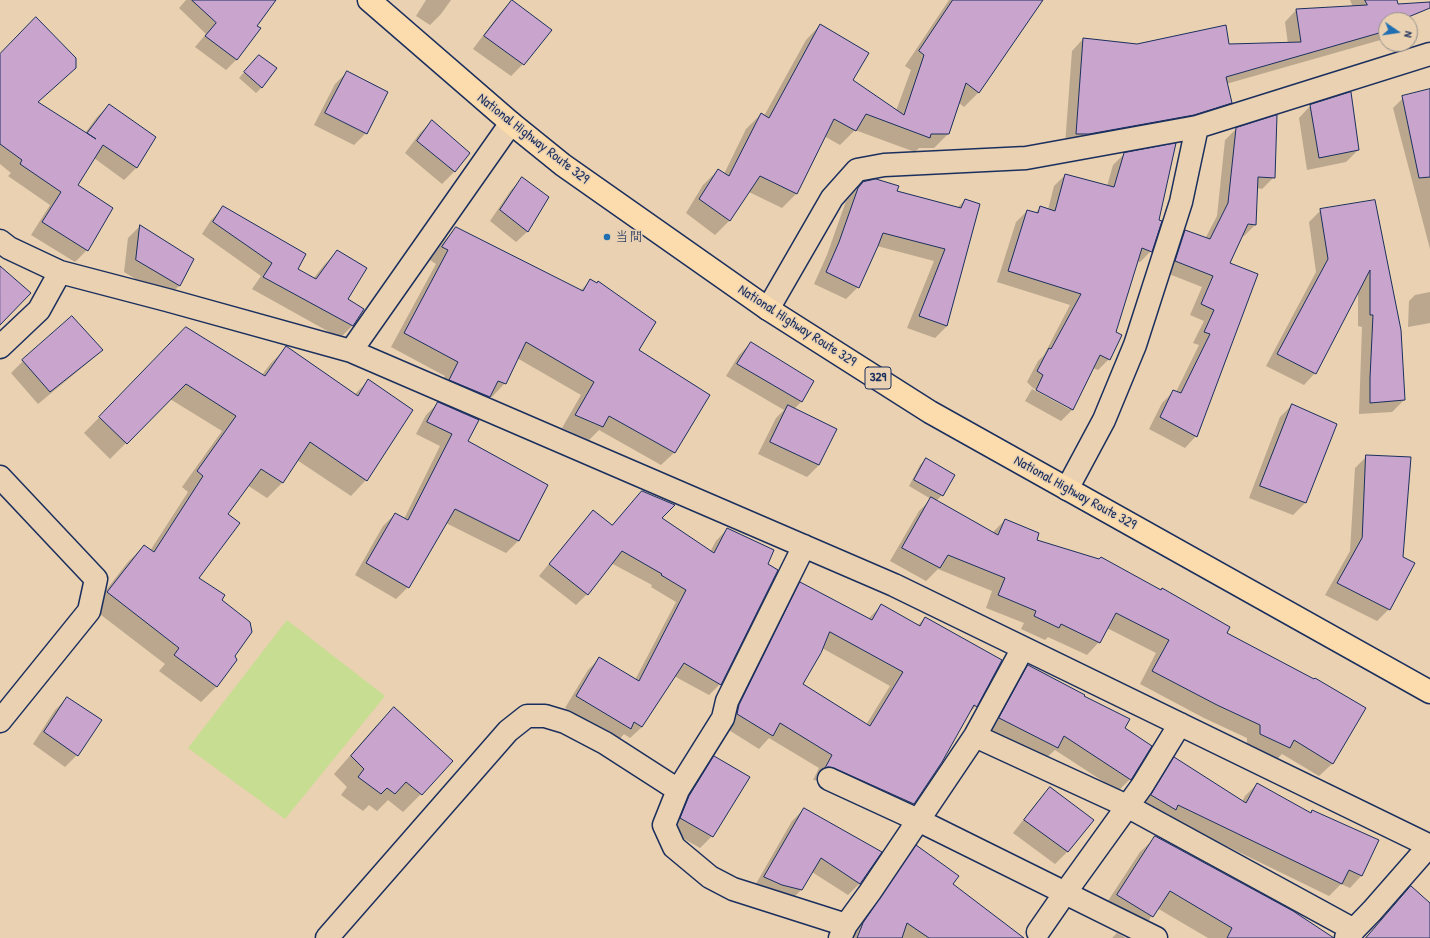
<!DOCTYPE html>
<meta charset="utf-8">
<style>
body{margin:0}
#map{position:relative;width:1430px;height:938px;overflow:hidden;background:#e9d1b1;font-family:"Patrick Hand",sans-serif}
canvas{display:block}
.north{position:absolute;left:1378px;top:12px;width:40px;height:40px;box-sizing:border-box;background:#e9d1b1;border:1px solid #979090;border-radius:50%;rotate:103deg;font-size:11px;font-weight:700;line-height:16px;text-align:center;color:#1b2f5e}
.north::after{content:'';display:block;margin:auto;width:14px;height:18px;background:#1f6fb2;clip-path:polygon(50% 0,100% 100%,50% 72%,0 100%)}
</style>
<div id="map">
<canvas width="1430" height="938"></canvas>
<div class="north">N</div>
</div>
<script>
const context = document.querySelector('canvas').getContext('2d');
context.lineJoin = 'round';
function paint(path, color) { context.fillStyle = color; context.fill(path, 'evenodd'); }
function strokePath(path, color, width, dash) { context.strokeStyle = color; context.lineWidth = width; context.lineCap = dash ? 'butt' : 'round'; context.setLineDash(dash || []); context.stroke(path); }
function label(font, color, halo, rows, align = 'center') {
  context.font = font + ' "Patrick Hand","Klee One",sans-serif'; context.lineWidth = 3; context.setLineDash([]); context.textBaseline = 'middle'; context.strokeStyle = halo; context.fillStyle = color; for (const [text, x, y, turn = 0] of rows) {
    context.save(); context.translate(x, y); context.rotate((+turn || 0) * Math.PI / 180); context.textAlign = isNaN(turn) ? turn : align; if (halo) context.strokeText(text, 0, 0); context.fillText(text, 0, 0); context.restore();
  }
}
paint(new Path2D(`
 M287 620 385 696 285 819 188 748Z`), '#c7dd92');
paint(new Path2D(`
 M186 0H260L256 27 237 59 226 70 195 47 206 34 179 8Z
 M426 0H451L441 14 430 25 416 16Z
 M949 0H1042L979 92 964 107 959 103 949 133 934 148H919L915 152 855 130 840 145 824 136 796 194 782 208 749 192 730 220 715 235 686 213 703 185 718 170 724 174 746 129 761 114 764 116 806 40 820 25 852 81 896 111 911 70 905 66Z
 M1350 0H1396L1401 20H1386V36L1384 39 1226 84 1231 103 1220 114 1065 145 1072 51 1083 39 1137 45H1228L1288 44 1285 22 1296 10 1353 7Z
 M512 1 523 64 511 76 473 49 500 13Z
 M0 55 75 68 37 103 85 133 97 117 109 105 154 138 136 168 124 180 94 158 76 186 87 250 75 262 31 235 50 205 8 176 11 173 0 164Z
 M253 62 262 87 256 93 239 78Z
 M347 72 366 133 354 145 314 125 335 84Z
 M1430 90V249L1393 108 1405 96Z
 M1311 105 1358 150 1346 162 1307 170 1299 118Z
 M432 121 469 153 454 172 442 184 405 153 420 133Z
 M1236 129 1274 177 1262 189 1257 188 1255 225 1244 236H1242L1229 264 1196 436 1185 448 1149 429 1162 403 1174 391 1176 392 1199 345 1193 343 1204 321 1190 315 1202 287 1164 272 1174 242 1185 231 1205 239 1217 216 1225 140Z
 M1124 154 1151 251 1140 262 1137 261 1115 332 1109 359 1098 370 1093 368 1072 410 1061 421 1025 401 1032 389 1069 409V407L1033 388 1027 382 1038 361 1044 355 1070 305 997 282 1016 222 1027 211 1035 213 1041 207 1048 210 1054 186 1065 175 1107 186 1113 165Z
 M522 179 548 197 527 232 516 242 490 221 511 190Z
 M864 182 957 208 965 200 979 205 947 326 935 338 907 328 934 261 877 246 858 287 846 299 814 284 827 255 846 201Z
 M1374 201 1404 400 1392 412 1359 414 1362 327 1358 326V290L1315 373 1304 385 1266 366 1316 272 1309 222 1321 210Z
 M223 208 297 269 313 279 325 264 337 252 347 300 362 309 352 326 340 338 252 289 261 276 202 234 211 220Z
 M140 226 193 260 179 286 167 298 124 272 128 238Z
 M456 228 580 291 591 280 675 452 661 465 599 430 589 440 562 428 581 395 517 358 505 383 492 397 490 396 476 410 436 393 445 376 391 347 436 264 430 260 443 242Z
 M1430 292V323L1408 327 1409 301 1415 295Z
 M751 343 801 402 794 409 819 465 807 477 758 454 776 418 784 410 726 376 739 355Z
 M171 344 262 375 271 363 286 348 354 395 369 380 366 480 351 496 297 460 282 483 267 498 247 485 226 514 197 578 221 601 233 656 236 660 216 687 201 702 159 671 165 664 92 608 128 562 144 546 150 551 188 492 182 487 222 431 170 399 110 459 84 433Z
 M101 350 90 361 38 404 11 373 23 361Z
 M438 403 466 442 547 485 518 541 506 553 446 523 408 587 396 599 355 575 383 526 395 514 404 519 440 446 416 434 426 415Z
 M1292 405 1336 424 1305 503 1293 515 1249 498 1280 417Z
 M1367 456 1389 609 1377 621 1325 595 1350 551 1355 468Z
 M926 459 954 476 942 495 936 501 992 533 1005 520 1035 541 1226 633 1365 709 1332 764 1319 776 1282 754 1276 760 1247 747V738L1204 718 1140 684 1156 653 1107 628 1099 642 1087 655 1048 637 1045 640 1021 629 1024 623 986 608 992 591 938 569 926 581 890 561 919 511 931 499 909 486 920 465Z
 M642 492 660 518 710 552 716 541 727 529 720 684 709 695 674 676 642 727 630 738 624 734 619 740 565 708 588 670 599 659 635 680 676 602 651 587 652 585 611 563 587 594 576 605 539 576 582 523 593 512 611 526Z
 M800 583 868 619 882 605 917 626 925 618 976 706 969 713 941 762 913 804 900 817 821 781 813 780 819 768 769 738 759 749 724 727 787 596ZM822 648 890 686 866 725 802 684Z
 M1028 666 1083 696 1123 728 1151 746 1130 779 1118 791 1055 750 1045 759 988 730 1016 678Z
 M67 698 77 755 65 767 33 744 55 710Z
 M394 708 421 794 403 812 388 800 377 811 369 805 363 811 341 795 347 787 334 774 376 726Z
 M714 758 712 836 700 848 669 830 677 809 702 770Z
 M1174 759 1242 802 1245 796 1257 784 1310 813 1312 811 1362 875 1350 888 1341 884 1329 896 1167 817 1140 807 1162 771Z
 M1050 789 1093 820 1067 852 1055 864 1013 833 1038 801Z
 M804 809 860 883 848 895 812 872 801 890 789 902 753 889 792 821Z
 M1156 837 1306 938H1208L1157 908 1149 920 1133 936 1102 910 1140 852Z
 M917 847 952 884 1001 938H851L905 859Z
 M1412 888 1430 904V938H1365Z
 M1117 933 1126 938H1112Z`), '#0003');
const building = new Path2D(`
 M192 0H276L257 26 261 28 237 60 205 36 216 23Z
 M512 0 552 30 524 65 484 36Z
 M953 0H1043L979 93 966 83 949 134H931L930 138 866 114 856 131 834 119 797 194 760 176 730 221 699 199 718 169 729 176 761 113 769 118 820 24 869 53 853 80 904 115 924 55 919 51Z
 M1365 0H1397L1398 4 1430 2V8L1401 20H1386V31L1226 77 1232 103 1194 115 1089 134H1076L1083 38 1137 44 1226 25 1229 44 1301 42 1296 9 1367 5Z
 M36 17 76 58V68L38 102 96 139 87 133 109 104 156 137 137 168 103 145 78 185 113 208 88 251 42 222 61 192 20 164 22 160 0 144V54Z
 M259 55 277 68 262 88 244 72Z
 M347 71 388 92 367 134 325 113Z
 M1430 89V177L1419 178 1402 96Z
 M1351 92 1359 150 1319 158 1310 105Z
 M1277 115 1275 178 1258 177 1256 225 1248 224 1230 263 1258 274 1197 437 1160 417 1173 390 1181 393 1210 334 1204 332 1214 310 1201 304 1213 276 1175 261 1185 230 1210 239 1228 203 1236 128Z
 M432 120 470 153 455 172 417 141Z
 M1176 143 1159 220 1162 221 1152 252 1142 248 1116 332 1122 335 1110 360 1100 355 1073 410 1036 390 1043 375 1037 371 1049 348 1051 349 1081 294 1008 271 1027 210 1038 213 1040 206 1055 211 1065 174 1114 187 1124 153Z
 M522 177 549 197 528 232 500 210Z
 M876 179 899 186 897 191 961 208 965 199 980 204 947 326 919 316 945 249 883 233 878 246 859 288 826 272 839 242 858 188 863 182Z
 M1375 200 1401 330 1405 400 1370 403V378L1373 315H1370V270L1316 374 1277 354 1328 259 1320 209Z
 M223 206 306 254 298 269 316 279 337 250 367 268 348 299 364 309 353 326 263 277 272 263 213 222Z
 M140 225 194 259 180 286 136 260Z
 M456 227 583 291 590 279 597 283 598 281 656 322 639 350 710 395 675 453 609 416 603 427 575 415 594 382 526 342 506 384 498 381 490 397 449 380 458 362 404 333 448 250 442 247Z
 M0 266 31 293 0 325Z
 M72 316 103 350 50 392 22 360Z
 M186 327 265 376 286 346 358 396 368 379 413 410 367 481 310 442 283 483 261 469 228 514 240 523 199 578 225 595 222 600 250 622 252 632 235 656 237 660 217 687 174 655 179 648 107 592 144 545 154 552 203 476 197 471 236 416 186 384 127 444 99 417Z
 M751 342 814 381 802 402 737 364Z
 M438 402 479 420 468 441 548 485 519 541 455 509 409 588 366 563 395 513 408 520 452 434 427 422Z
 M1292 404 1337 424 1306 503 1260 486Z
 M788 405 837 429 819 465 770 442Z
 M1366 455 1411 457 1403 557 1415 563 1390 610 1337 583 1362 538Z
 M926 458 955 475 943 496 914 480Z
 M642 491 675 505 662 518 714 553 727 528 774 550 768 564 778 570 721 685 684 663 642 727 634 722 631 729 576 696 599 657 639 681 686 590 661 575 662 574 622 551 588 595 549 564 593 510 612 525Z
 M931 497 998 535 1005 519 1039 533 1037 540 1099 559 1101 557 1161 590 1162 588 1230 627 1227 633 1314 679 1315 678 1366 708 1333 764 1294 740 1290 748 1260 734V725L1217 705 1152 671 1169 640 1116 613 1100 643 1061 624 1059 628 1034 616 1036 611 998 595 1005 578 948 555 940 568 902 548Z
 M800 582 872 620 881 604 920 626 925 617 1002 660 977 707 974 705 942 762 914 804 834 768 828 767 825 768 832 755 780 723 773 736 737 714 739 705ZM830 632 903 672 870 726 803 684 821 653Z
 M1028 665 1085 695 1084 696 1130 719 1125 728 1152 746 1131 780 1064 736 1058 748 999 718Z
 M67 697 102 720 78 756 44 732Z
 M394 707 453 761 422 795 406 782 395 794 387 788 381 794 358 777 364 769 351 756Z
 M714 756 750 777 713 837 680 818 689 796Z
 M1174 757 1246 803 1257 783 1311 813 1312 810 1379 840 1362 876 1349 870 1342 884 1178 805 1176 810 1151 795Z
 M1050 787 1094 820 1068 852 1024 820Z
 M804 808 882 852 860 884 821 858 802 890 782 885 764 877Z
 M1155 836 1293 911 1334 938H1227L1232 928 1170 891 1153 917 1117 895Z
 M916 845 959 876 953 884 1024 938H929L907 923 902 938H857L863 923Z
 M1411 886 1430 903V938H1366Z`);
paint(building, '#c9a5ce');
strokePath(building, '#1b2f5e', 1);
const minor = new Path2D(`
 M0 241 9 248 60 272 167 300 351 351 894 585 1430 846
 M768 309 832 198 857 170 884 165 1026 158 1197 127 1430 54
 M0 347 39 310 60 272
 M351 351 511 123
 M0 477 96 579 89 611 0 721
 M1067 489 1104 420 1135 345 1181 202 1197 127
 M804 546 727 701 723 718 678 790 664 825 674 847 710 877 733 889 846 925
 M975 736 1127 806 1354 930
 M829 779 918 820 1156 938
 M1038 932 1065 893 1142 786 1180 724
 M327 938 508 731 527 716H545L565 722 605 743 678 790
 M840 938 846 925 870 892 975 736 1023 648
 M1346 938 1372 911 1429 846`);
const highway = new Path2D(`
 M369 0 511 123 563 165 768 309 930 412 1430 692`);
strokePath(minor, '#1b2f5e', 25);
strokePath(highway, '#1b2f5e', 25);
strokePath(minor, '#e9d1b1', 22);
strokePath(highway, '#fcdcac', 22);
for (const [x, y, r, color] of [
 [607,237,4,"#1f6fb2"]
]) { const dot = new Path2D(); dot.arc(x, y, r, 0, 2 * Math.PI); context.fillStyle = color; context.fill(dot); strokePath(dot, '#e9d1b1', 1.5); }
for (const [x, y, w] of [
 [878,378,26]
]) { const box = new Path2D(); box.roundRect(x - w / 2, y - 11, w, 22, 3); context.fillStyle = '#e9d1b1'; context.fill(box); strokePath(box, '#1b2f5e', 1); }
label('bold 13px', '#1b2f5e', null, [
 ["329",878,378]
]);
label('14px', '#1b2f5e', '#e9d1b1', [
 ["National Highway Route 329",533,139,38],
 ["National Highway Route 329",797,326,33],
 ["National Highway Route 329",1075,493,29]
]);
label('14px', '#1b2f5e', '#e9d1b1', [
 ["当間",615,237]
], 'left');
</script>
